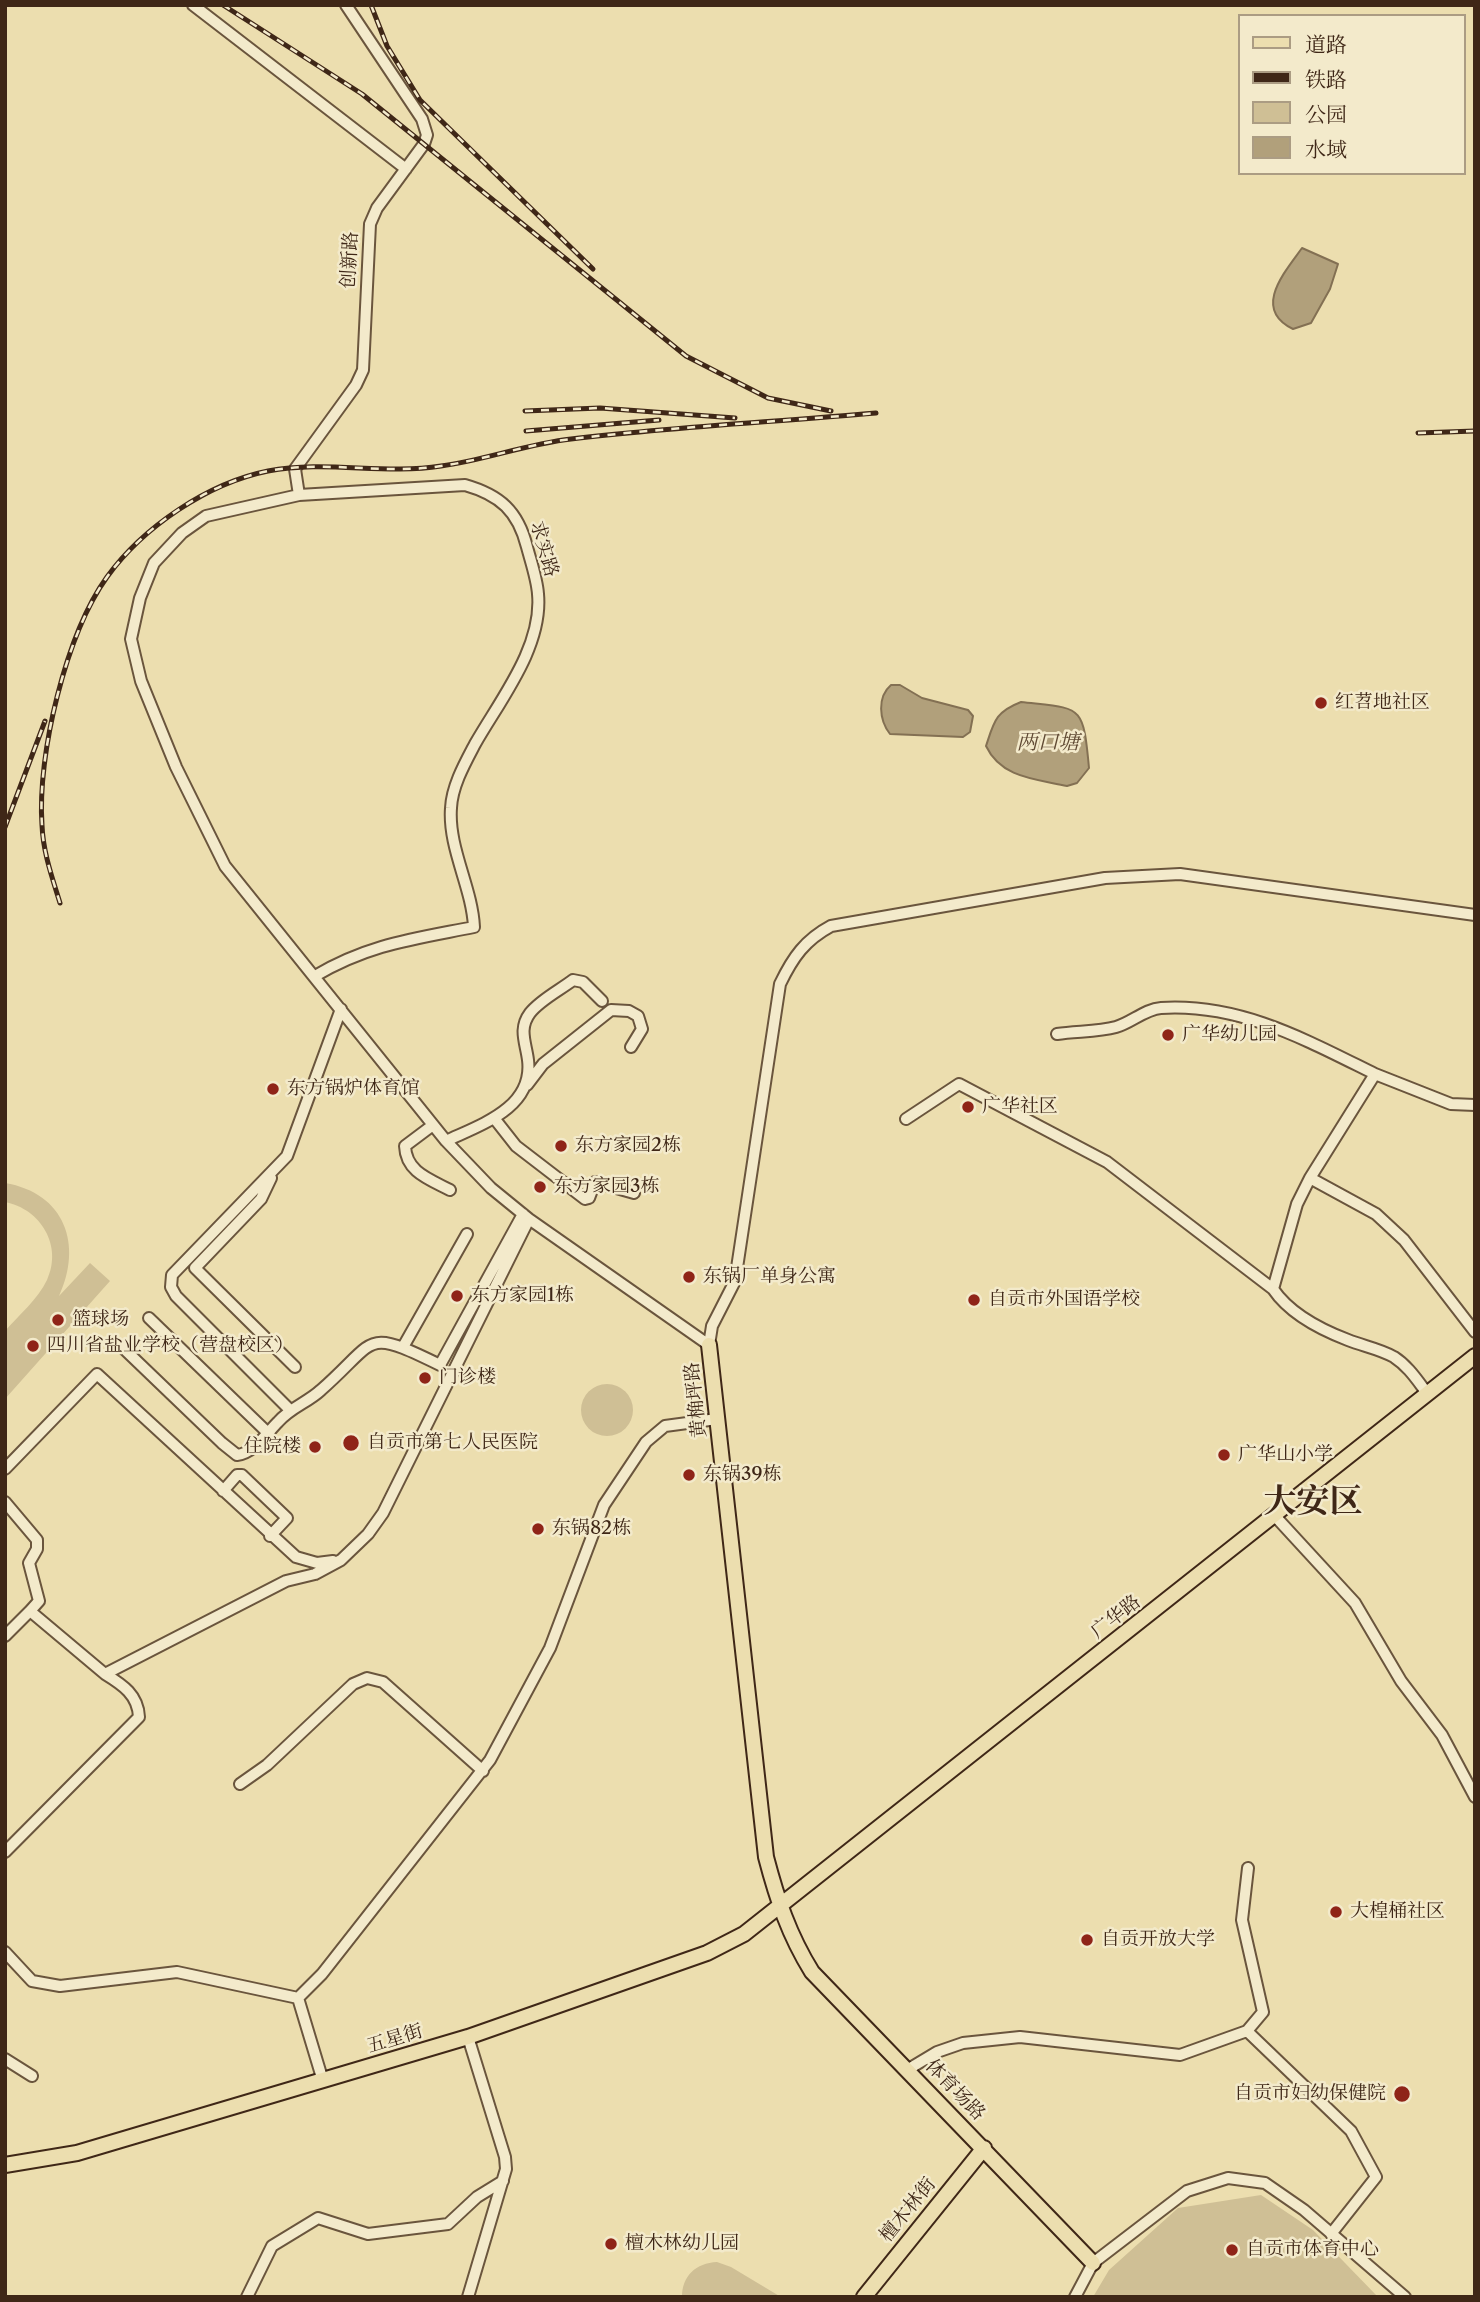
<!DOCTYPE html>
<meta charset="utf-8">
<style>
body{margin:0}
#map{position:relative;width:1480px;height:2302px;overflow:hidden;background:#ecdeaf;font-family:"Libre Caslon Text","Noto Serif SC",serif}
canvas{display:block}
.frame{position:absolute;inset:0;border:7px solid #3f2717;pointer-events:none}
.legend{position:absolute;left:1238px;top:14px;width:228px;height:161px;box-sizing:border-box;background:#f3eacb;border:2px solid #ab9c83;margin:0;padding:9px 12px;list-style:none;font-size:21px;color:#3f2717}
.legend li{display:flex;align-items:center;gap:14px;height:35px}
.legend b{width:35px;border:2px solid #ab9c83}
</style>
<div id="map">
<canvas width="1480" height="2302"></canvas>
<div class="frame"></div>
<ul class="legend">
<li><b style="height:9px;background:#ecdeaf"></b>道路</li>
<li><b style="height:9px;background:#3f2717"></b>铁路</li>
<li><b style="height:19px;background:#cfbf95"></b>公园</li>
<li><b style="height:19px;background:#b1a07b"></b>水域</li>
</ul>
</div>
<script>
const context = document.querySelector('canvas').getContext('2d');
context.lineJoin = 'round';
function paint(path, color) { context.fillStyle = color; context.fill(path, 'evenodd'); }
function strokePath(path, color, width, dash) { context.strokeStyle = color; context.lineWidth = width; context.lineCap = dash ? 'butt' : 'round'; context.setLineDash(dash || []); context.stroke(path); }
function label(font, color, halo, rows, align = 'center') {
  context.font = font + ' "Libre Caslon Text","Noto Serif SC",serif'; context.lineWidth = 5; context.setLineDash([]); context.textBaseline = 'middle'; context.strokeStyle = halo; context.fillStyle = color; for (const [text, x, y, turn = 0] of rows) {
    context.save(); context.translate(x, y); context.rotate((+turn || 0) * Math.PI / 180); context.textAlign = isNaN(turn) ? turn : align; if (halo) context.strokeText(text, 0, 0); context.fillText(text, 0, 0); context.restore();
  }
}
paint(new Path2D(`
 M5 1183C65 1193 83 1245 59 1296L90 1263 110 1281 5 1399V1331C19 1315 38 1299 47 1280 63 1246 41 1209 5 1202Z
 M581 1410a26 26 0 1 1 52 0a26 26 0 1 1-52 0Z
 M1261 2195 1313 2230 1378 2297H1093L1109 2270 1178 2208Z
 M717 2262 731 2267 781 2297H682C682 2276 696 2263 717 2262Z`), '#cfbf95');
const water = new Path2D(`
 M1302 248 1338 264 1330 289 1311 323 1293 329C1252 309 1284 273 1302 248Z
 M891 685H900L922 698 968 710 973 716 970 732 963 737 890 734C879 720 877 697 891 685Z
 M1021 702C1082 709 1083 703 1089 768L1077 783 1067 786C1036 779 1001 778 986 746 994 722 995 712 1021 702Z`);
paint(water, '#b1a07b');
strokePath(water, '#837053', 2);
const minor = new Path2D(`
 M193 5 406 169
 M299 495 295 469 356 385 363 370 370 224 377 208 424 144 427 135 422 119 346 5
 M315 976C369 944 414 939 474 927 472 887 448 848 451 808 452 786 465 763 475 744 500 700 543 647 538 594 537 579 531 562 527 547 518 511 500 495 465 485L299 495 206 516 182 533 154 563 140 598 131 639 141 681 176 767 225 866 446 1141 491 1188 529 1219 709 1345 712 1326 735 1281 780 984C793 957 805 940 831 926L1105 878 1180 874 1475 915
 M1057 1034C1076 1031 1098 1032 1116 1027 1131 1023 1145 1009 1161 1008 1240 1003 1306 1040 1375 1074
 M527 1085 543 1064 611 1010 629 1011 638 1016 642 1029 631 1047
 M494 1118 516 1146 585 1199 589 1198 595 1182 634 1193
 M906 1119 959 1084 1107 1162 1273 1289
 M433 1125 405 1146C406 1172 429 1179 450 1190
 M446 1141C480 1125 534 1108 528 1060 526 1043 518 1029 530 1013 540 1000 560 990 573 980L583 982 602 1001
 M271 1178 261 1199 195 1268 295 1367
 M1310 1178 1375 1074 1451 1104 1475 1105
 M149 1318 268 1433
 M121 1346 222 1443 237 1455C254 1453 266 1434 278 1422 291 1407 307 1403 321 1390 379 1339 362 1327 440 1365L523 1214
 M403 1347 467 1234
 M1427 1393C1417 1380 1408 1366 1394 1357 1380 1349 1363 1346 1348 1340 1319 1329 1290 1314 1273 1289L1297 1204 1310 1178 1376 1214 1404 1240 1475 1332
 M289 1409 176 1296 171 1287 172 1275 287 1156 341 1009
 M5 1469 97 1374 296 1557 317 1563 333 1561
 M223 1491 237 1475H242L287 1518 270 1536
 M5 1502 37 1540V1549L29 1563 39 1601 30 1611
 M1274 1515 1355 1603 1401 1681 1442 1735 1475 1797
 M5 1636 30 1611 105 1674 286 1581 315 1574 341 1560 368 1534 383 1513 529 1219
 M240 1784 267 1765 353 1684 367 1678 383 1682 483 1771
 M5 1852 139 1717C138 1695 123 1685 105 1674
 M5 1952 32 1981 60 1986 177 1972 298 1998 323 2081
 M298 1998 322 1974 490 1760 550 1648 604 1505 646 1442 665 1426 717 1419
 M1247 2031 1351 2131 1376 2177 1331 2234
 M5 2059 32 2076
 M907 2070 937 2052 963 2043 1020 2037 1180 2055 1247 2031 1263 2012 1242 1920 1248 1868
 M247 2297 272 2246 318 2218 368 2234 448 2224 477 2197 503 2181
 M468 2297 506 2169 505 2157 468 2037
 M1075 2297 1093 2263 1187 2191 1228 2178 1265 2183 1304 2210 1405 2297`);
const major = new Path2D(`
 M709 1345 766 1857C777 1899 789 1935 812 1972L1093 2263
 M5 2165 77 2153 468 2037 707 1953 744 1934 1475 1356
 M864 2297 984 2148`);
strokePath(minor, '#6a553d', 14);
strokePath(major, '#3f2717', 18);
strokePath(minor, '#f3eacb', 10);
strokePath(major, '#ecdeaf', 14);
const rail = new Path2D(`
 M223 5 362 94 686 356 768 398 831 411
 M371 5 387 46 420 100 593 269
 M525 411 600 408 735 418
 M526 431 659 420
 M1418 433 1475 431
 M5 827 45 721
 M60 903C52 877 43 852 42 825 37 755 66 634 107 577 143 527 208 483 268 471 326 460 384 475 441 466 485 460 527 444 571 439 672 427 775 422 876 413`);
strokePath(rail, '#3f2717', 5);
strokePath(rail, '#f3eacb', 2.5, [8]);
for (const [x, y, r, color] of [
 [1321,703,7,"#8f2418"],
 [1168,1035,7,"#8f2418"],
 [273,1089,7,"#8f2418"],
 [968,1107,7,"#8f2418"],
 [561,1146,7,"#8f2418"],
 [540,1187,7,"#8f2418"],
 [689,1277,7,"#8f2418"],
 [457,1296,7,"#8f2418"],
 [974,1300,7,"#8f2418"],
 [58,1320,7,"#8f2418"],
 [33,1346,7,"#8f2418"],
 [425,1378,7,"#8f2418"],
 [351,1443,9,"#8f2418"],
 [315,1447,7,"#8f2418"],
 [1224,1455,7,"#8f2418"],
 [689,1475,7,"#8f2418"],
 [538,1529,7,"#8f2418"],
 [1336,1912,7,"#8f2418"],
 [1087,1940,7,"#8f2418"],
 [1402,2094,9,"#8f2418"],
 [611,2244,7,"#8f2418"],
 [1232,2250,7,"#8f2418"]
]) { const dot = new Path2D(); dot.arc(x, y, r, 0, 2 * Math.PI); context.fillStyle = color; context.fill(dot); strokePath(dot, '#f3eacb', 2.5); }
label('19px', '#3f2717', '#f3eacb', [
 ["创新路",350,260,-87],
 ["求实路",544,549,74],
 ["黄桷坪路",696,1400,-96],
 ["广华路",1116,1617,-38],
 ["五星街",395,2039,-17],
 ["体育场路",955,2090,46],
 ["檀木林街",908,2210,-51]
]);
label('19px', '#3f2717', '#f3eacb', [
 ["红苕地社区",1335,703],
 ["广华幼儿园",1182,1035],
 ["东方锅炉体育馆",287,1089],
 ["广华社区",982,1107],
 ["东方家园2栋",575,1146],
 ["东方家园3栋",554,1187],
 ["东锅厂单身公寓",703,1277],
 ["东方家园1栋",471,1296],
 ["自贡市外国语学校",988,1300],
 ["篮球场",72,1320],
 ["四川省盐业学校（营盘校区）",47,1346],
 ["门诊楼",439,1378],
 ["自贡市第七人民医院",367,1443],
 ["住院楼",301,1447,"right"],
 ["广华山小学",1238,1455],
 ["东锅39栋",703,1475],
 ["东锅82栋",552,1529],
 ["大楻桶社区",1350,1912],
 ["自贡开放大学",1101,1940],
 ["自贡市妇幼保健院",1386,2094,"right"],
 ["檀木林幼儿园",625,2244],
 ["自贡市体育中心",1246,2250]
], 'left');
label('italic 21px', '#614b35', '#f3eacb', [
 ["两口塘",1048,743]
]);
label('bold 33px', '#3f2717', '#f3eacb', [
 ["大安区",1313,1502]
]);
</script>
